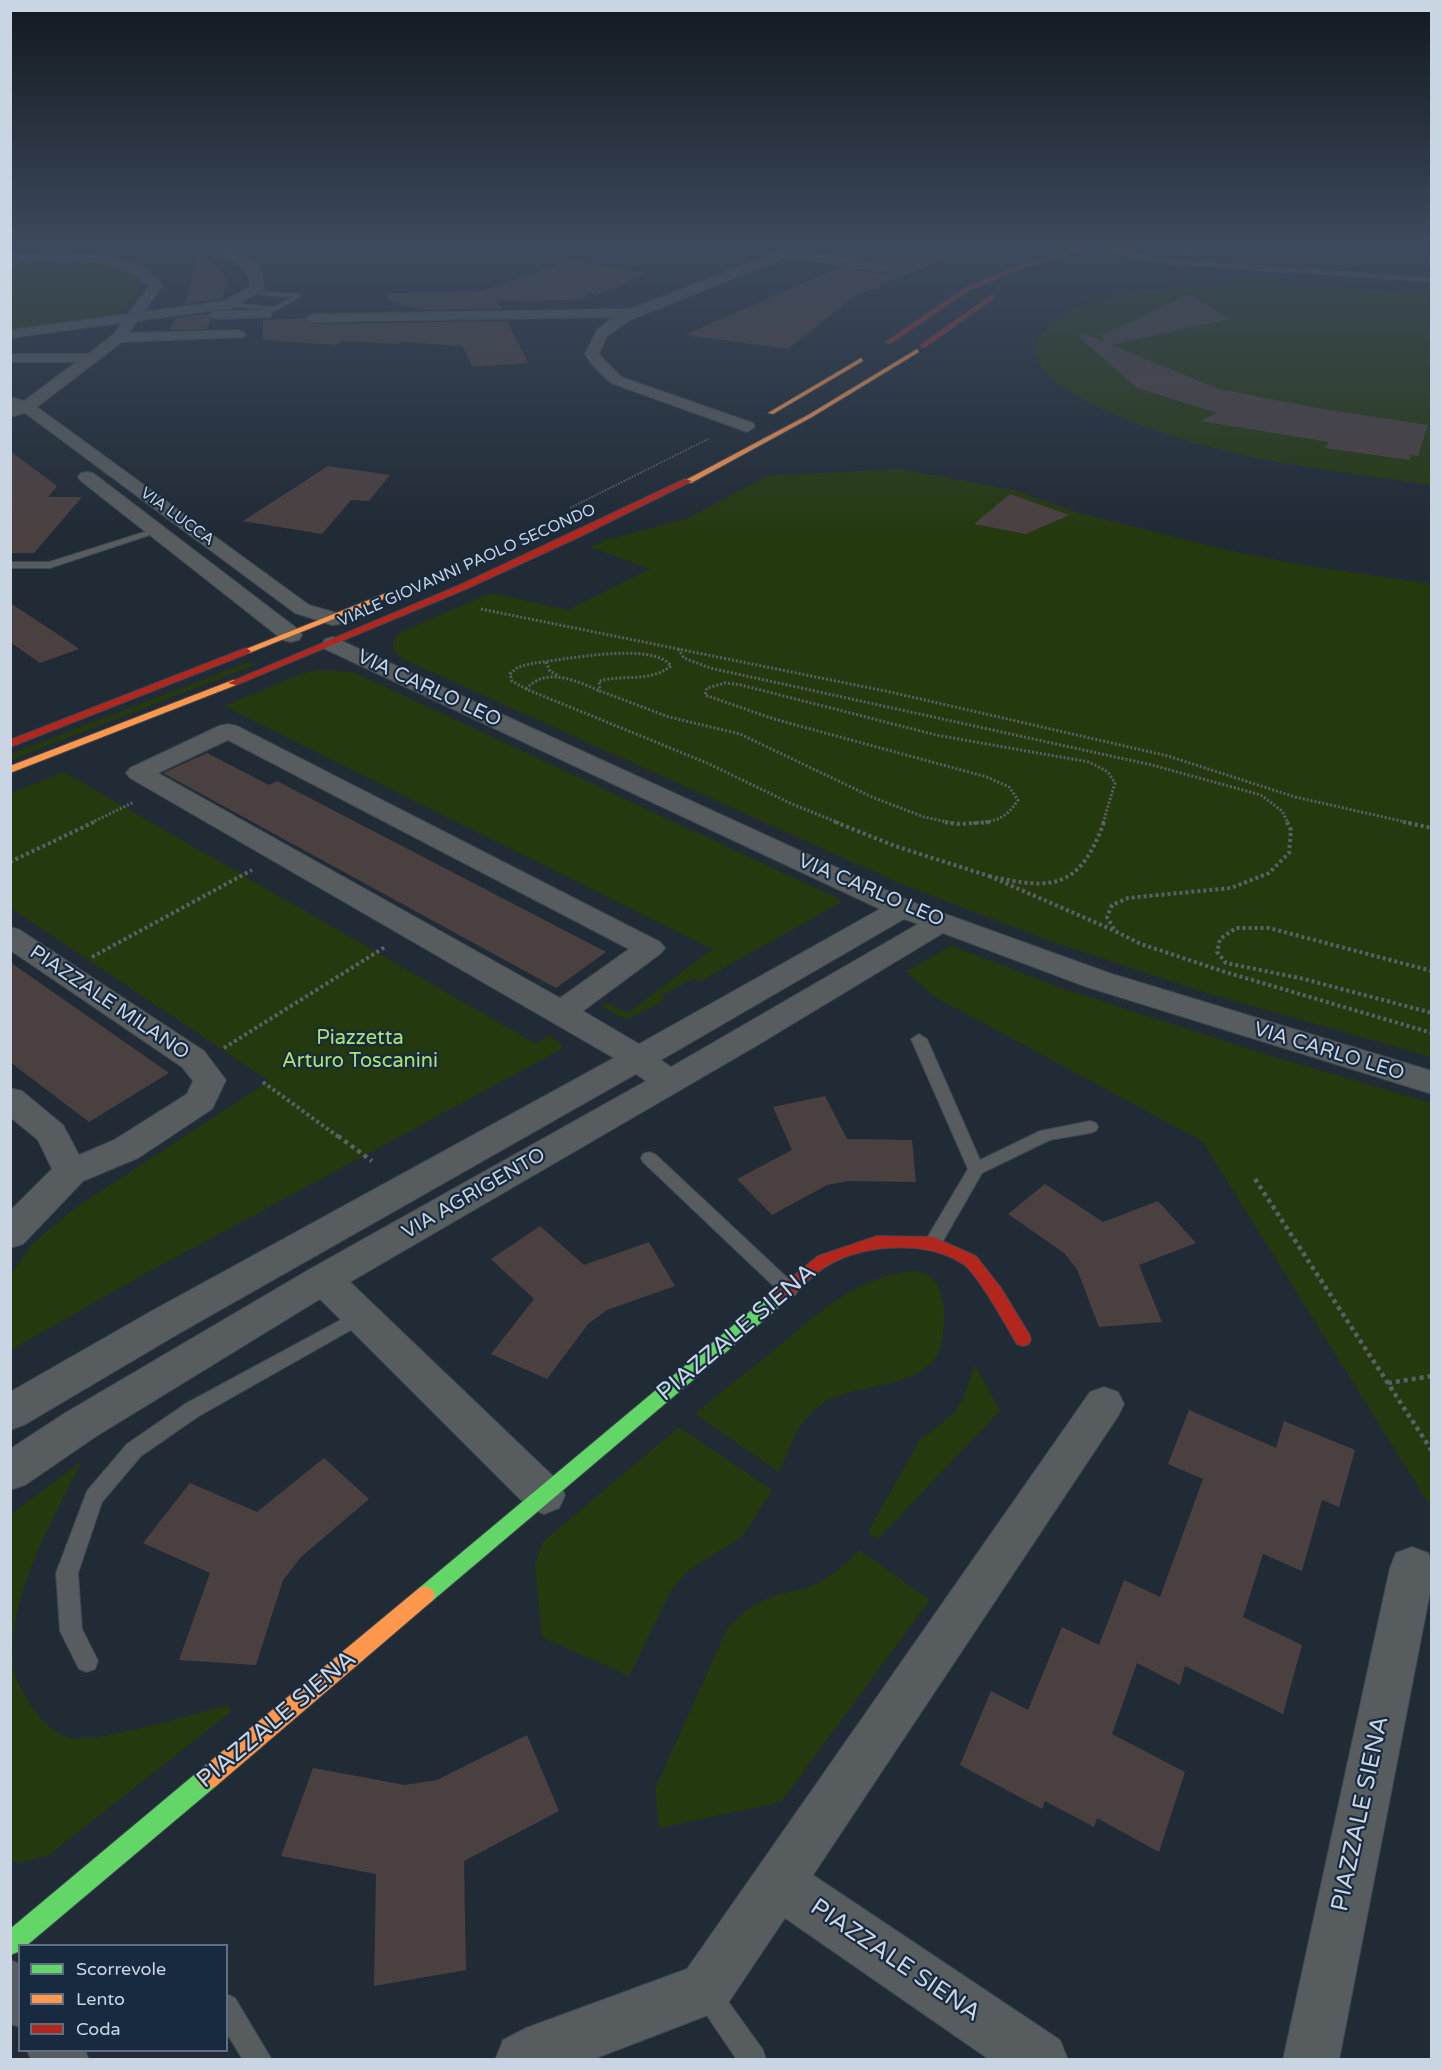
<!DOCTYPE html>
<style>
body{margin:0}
#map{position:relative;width:1442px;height:2070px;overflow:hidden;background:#212b36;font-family:"Varela Round",sans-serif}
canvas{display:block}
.frame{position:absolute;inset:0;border:12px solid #cad5e3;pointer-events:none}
.legend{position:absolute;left:18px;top:1944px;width:210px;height:108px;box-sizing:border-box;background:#182a3f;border:2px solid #5f6e81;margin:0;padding:8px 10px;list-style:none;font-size:18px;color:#cad5e3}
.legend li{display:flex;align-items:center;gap:12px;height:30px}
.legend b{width:30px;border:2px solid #5f6e81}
</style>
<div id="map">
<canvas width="1442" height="2070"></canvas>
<div class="frame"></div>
<ul class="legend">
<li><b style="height:8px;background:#63d668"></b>Scorrevole</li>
<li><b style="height:8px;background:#ff974d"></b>Lento</li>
<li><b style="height:8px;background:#b3261e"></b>Coda</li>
</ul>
</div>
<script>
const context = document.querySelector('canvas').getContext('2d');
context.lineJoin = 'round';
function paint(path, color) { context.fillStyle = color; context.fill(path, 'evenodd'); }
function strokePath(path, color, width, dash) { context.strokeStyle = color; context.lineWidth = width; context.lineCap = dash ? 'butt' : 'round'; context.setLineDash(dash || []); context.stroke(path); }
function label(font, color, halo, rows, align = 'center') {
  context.font = font + ' "Varela Round",sans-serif'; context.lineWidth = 4.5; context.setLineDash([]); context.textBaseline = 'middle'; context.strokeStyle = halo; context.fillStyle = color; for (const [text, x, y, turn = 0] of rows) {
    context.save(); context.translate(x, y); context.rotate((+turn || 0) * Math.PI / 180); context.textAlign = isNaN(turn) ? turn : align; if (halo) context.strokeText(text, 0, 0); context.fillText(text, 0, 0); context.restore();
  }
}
paint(new Path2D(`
 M26 261C61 260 115 256 141 283L139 292 117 316 11 332 10 268 19 267Z
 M1278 284 1431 293V485C1328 470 1218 459 1121 417 1098 407 1060 390 1044 370 1015 334 1075 305 1102 299 1159 285 1220 284 1278 284Z
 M900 469 1014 490 1082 514 1227 550 1302 565 1431 584V1057L1210 994 1050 941 901 884 403 659 393 650V641L401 632 491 593 568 610 650 569 590 547 606 540 688 518 767 476Z
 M249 662 255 665 11 760V754Z
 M317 670 351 672 364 677 839 899 840 903 699 982 694 978 661 996 665 1000 626 1020 602 1007 607 1003 628 1013 712 949 224 706 301 674Z
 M64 772 536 1044 549 1035 562 1044V1049L134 1280 11 1350V1274L32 1244 72 1210 269 1081 11 908V793Z
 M952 946 1064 989 1262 1053 1431 1103V1507L1202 1141 933 996 906 971Z
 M916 1271C933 1275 938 1281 942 1298 945 1311 944 1321 943 1334 939 1393 860 1379 822 1404 798 1419 790 1448 779 1472L695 1414C721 1393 747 1371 774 1350 816 1315 859 1274 916 1271Z
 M975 1365 1000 1411 878 1539 868 1532 919 1441 954 1413 964 1396Z
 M679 1427 772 1490 743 1536 688 1571 672 1589 629 1676 542 1637 535 1564 543 1542Z
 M82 1461C52 1521 9 1592 13 1662 13 1676 23 1692 30 1704 38 1716 52 1732 67 1737 95 1745 195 1713 228 1705L232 1711 49 1855 21 1863 10 1861 11 1514Z
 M859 1550 930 1600 781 1802 659 1828 655 1789 727 1629C744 1610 759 1600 784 1593 793 1591 803 1590 811 1586 831 1578 845 1565 859 1550Z`), '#25390f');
paint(new Path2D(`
 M844 244H971L915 272H910L852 298 788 349 685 335 840 267 884 274 892 269 884 262 843 255Z
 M198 252 222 270 228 283 221 299 185 304Z
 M538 252 647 274 596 296 589 291 581 300 497 301 501 309 422 310 386 300 387 293 482 291 556 266Z
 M1190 294 1230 319 1112 345 1219 389 1323 409 1428 425 1418 456 1411 455 1409 460 1325 448 1329 442 1200 421 1217 413 1137 388 1079 337 1082 333 1104 342 1101 335Z
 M206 314 211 319 207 329 169 330 176 318Z
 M303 318 312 324 507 321 528 363 473 367 462 346 401 342 398 344 342 341 337 345 263 340V320Z
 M10 451 57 486 48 497H82L34 553H10Z
 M328 466 390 475 369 501 351 500 322 534 243 521Z
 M1010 494 1069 515 1026 534 974 524Z
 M10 603 59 635 79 649 40 663 10 642Z
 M207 753 269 785 277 781 606 952 556 988 163 773Z
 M10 962 169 1073 89 1122 10 1062Z
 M825 1096 847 1139 912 1140 916 1182 848 1181 827 1185 772 1215 737 1179 792 1150 773 1107Z
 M1045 1184 1103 1222 1158 1201 1196 1243 1139 1265 1162 1322 1099 1327 1077 1269 1064 1253 1008 1214Z
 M540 1226 584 1265 649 1242 675 1286 607 1310 588 1324 547 1379 491 1354 534 1299 491 1259Z
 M1189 1410 1276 1448 1284 1421 1355 1450 1339 1507 1322 1500 1302 1571 1263 1554 1243 1617 1302 1645 1283 1714 1185 1666 1180 1685 1137 1663 1112 1734 1185 1772 1159 1852 1097 1818 1094 1827 1045 1801 1042 1809 960 1765 991 1691 1028 1710 1062 1627 1099 1645 1124 1580 1160 1597 1203 1479 1168 1464Z
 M324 1458 369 1499 301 1557 283 1580 256 1665 179 1660 210 1573 143 1543 190 1483 257 1512Z
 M527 1735 559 1811 464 1861 466 1970 374 1986 376 1874 281 1856 313 1768 405 1785 437 1780Z`), '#4b4040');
const lane = new Path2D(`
 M1209 244H1220L1194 251 1185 257 1182 255 1186 252 1153 250 1192 248Z
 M1114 251 1174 260 1432 278V282L1174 264 1112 254Z
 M17 257 22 258 16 266 10 267V263Z
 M251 291 299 294 302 296 275 311 224 305 227 303 274 307 292 297 249 294Z
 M154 529 162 531 50 568H10V562H49Z
 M919 1034 927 1039 980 1160 1040 1131 1090 1121 1096 1123 1098 1127 1096 1131 1090 1133 1050 1140 982 1173 939 1248 933 1250 927 1248 924 1243 968 1169 911 1039Z
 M649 1152 655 1154 795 1285 798 1290 795 1295 789 1297 783 1295 643 1162 641 1158 643 1154Z
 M361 1309 367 1311 370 1316 367 1321 199 1416 141 1456 102 1502 78 1573 82 1629 98 1661 95 1669 87 1672 79 1669 60 1631 56 1573 87 1491 127 1444 185 1404Z
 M708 1982 717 1986 763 2050 766 2060H737L699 2004 695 1995 699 1986Z
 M226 1994 235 1998 272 2060H243L226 2032Z`);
const street = new Path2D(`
 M189 244C211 244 247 250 260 270 263 275 263 283 264 289L232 308 137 321 129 333 239 330 246 334 244 337 122 342 37 407 309 605 340 614 343 619 340 624 332 625 295 613 25 413 10 417V397L24 401 76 362H10V354H88L113 335 121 323 10 338V330L128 314 149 286C112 253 57 260 10 262V254C56 253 131 246 163 285L144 312 224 301 250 287C246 248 212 264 189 244Z
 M798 244H816L802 251 884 264 890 268 884 272 788 257 630 320 607 336 599 354 621 377 753 423 755 427 747 432 611 383 594 367 585 354 597 330 613 317 312 322 305 318 312 314 630 309Z
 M265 310 270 311 272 314 270 317 215 319 208 315 215 311Z
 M87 472 93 473 299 630 302 635 299 640 291 642 283 640 81 481 78 477 81 473Z
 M333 637 912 902 1109 973 1432 1071V1094L1087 987 943 933 756 1046 350 1282 559 1482 565 1495 559 1508 544 1514 529 1508 320 1299 95 1437 25 1485 10 1490V1449L65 1413 310 1269 646 1081 636 1074 178 1334 24 1425 10 1430V1392L150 1312 614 1058 130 778 126 773 130 768 219 726 228 724 237 726 660 942 665 948 660 954 583 1011 639 1044 880 909 325 649 322 644 325 639ZM228 740 629 949 560 998 158 773ZM904 919 918 924 671 1067 661 1060Z
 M10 927 20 930 204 1051 226 1080 212 1109 138 1158 83 1181 23 1244 10 1248V1211L52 1169 38 1140 10 1117V1088L22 1091 63 1125 79 1155 114 1140 187 1094 193 1081 182 1067 10 950Z
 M1104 1387 1118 1392 1124 1404 1118 1416 813 1875 1060 2040 1068 2060H990L785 1918 724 2009 591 2060H495L503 2040 526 2028 687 1969 1090 1392Z
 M1412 1547 1428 1553 1432 1562V1582L1339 2060H1283L1390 1568 1396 1553Z
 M10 1960 20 1964V2027L10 2024Z
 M27 2050H85L89 2060H31Z`);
const fast = new Path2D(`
 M778 1292 784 1293 786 1298 784 1303 432 1601 425 1604 418 1601 415 1595 418 1589 772 1293Z
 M208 1767 216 1770 219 1778 216 1786 26 1946H20L18 1952 10 1955V1929L200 1770Z`);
const slow = new Path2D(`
 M1101 244 1121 248 1128 247 1125 244H1131L1135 248 1121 252 1102 249Z
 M917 349 919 352 812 417 691 483 684 481 808 415Z
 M861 358 863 361 773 414 768 413Z
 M389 592 396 594 249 653 241 651Z
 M233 680 236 681V685L10 773V766Z
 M425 1586 432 1589 435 1595 432 1601 216 1786 208 1789 200 1786 197 1778 200 1770 418 1589Z`);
const jam = new Path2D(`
 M1096 244H1105L1030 265 969 290 891 343 886 342 965 288 1026 263Z
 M992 295 994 298 925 347H921V345Z
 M685 479 692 481 579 537 466 589 236 685 228 683 460 585Z
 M246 648 251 651 249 653 10 747V740Z
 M877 1236 933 1237 976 1256 1001 1288 1029 1334 1031 1339 1029 1344 1023 1346 1017 1344C1006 1326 978 1274 963 1264 927 1240 867 1244 830 1264 814 1273 798 1290 784 1303L778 1304 772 1303 770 1298 772 1293 818 1256Z`);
strokePath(lane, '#3e4650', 2);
strokePath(street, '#3e4650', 2);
strokePath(fast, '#3e4650', 2);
strokePath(slow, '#3e4650', 2);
strokePath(jam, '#3e4650', 2);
strokePath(new Path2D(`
 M570 508 708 439`), '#5a6165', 2, [1.5, 1.5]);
strokePath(new Path2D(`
 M481 609 890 692 1168 756 1295 797 1410 823
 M678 649 684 658 710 668 1152 765 1261 795 1282 811 1288 823
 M546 662 550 671 559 676
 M526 689C547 666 576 681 600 691
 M91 823 134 802
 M839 823 792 804 707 763 526 689 512 681 510 674 518 667 534 663C564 660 653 641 671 666 649 683 624 674 599 681L600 691 669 717 740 734 872 797 924 817 952 823
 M973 823C995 822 1006 819 1018 800L1009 787 987 777 774 719 705 695 707 688 725 683 741 685 936 735 1089 762 1108 772 1115 783 1103 823`), '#5a6165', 3, [2, 2]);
strokePath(new Path2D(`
 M835 822 895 846 989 876
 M945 822 957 824 991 822
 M1287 822 1291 830 1289 853 1269 873 1231 888 1128 898 1112 905 1107 917 1115 931 1141 944 1225 972 1432 1033
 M1403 822 1432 828
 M10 862 94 822
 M989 876C1054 891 1080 888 1104 822
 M989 876 1115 931
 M92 957 252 870
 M1432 971 1269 928H1236L1220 939 1217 952 1226 963 1304 979 1432 1013
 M224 1048 385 947
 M263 1082 340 1138`), '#5a6165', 4, [3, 3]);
strokePath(new Path2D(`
 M338 1136 372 1161
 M1255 1179 1432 1451
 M1388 1383 1432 1376`), '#5a6165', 4.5, [4, 4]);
paint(lane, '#575c5e');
paint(street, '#575c5e');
paint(fast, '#63d668');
paint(slow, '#ff974d');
paint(jam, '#b3261e');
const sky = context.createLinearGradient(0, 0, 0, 534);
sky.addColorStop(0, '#12181e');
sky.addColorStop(0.46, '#3d4a5d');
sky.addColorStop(1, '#3d4a5d00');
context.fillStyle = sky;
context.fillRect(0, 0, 1442, 534);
label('16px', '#cad5e3', '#182a3f', [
 ["VIA LUCCA",177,517,36],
 ["VIALE GIOVANNI PAOLO SECONDO",467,566,-24]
]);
label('20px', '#cad5e3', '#182a3f', [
 ["VIA CARLO LEO",429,689,25],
 ["VIA CARLO LEO",871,891,23],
 ["PIAZZALE MILANO",109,1003,34],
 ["VIA CARLO LEO",1329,1052,17],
 ["VIA AGRIGENTO",474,1194,-30]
]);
label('20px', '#ace36e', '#182a3f', [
 ["Piazzetta",360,1039],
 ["Arturo Toscanini",360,1062]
]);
label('24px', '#cad5e3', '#182a3f', [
 ["PIAZZALE SIENA",737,1333,-40],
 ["PIAZZALE SIENA",277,1720,-40],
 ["PIAZZALE SIENA",1361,1814,-78],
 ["PIAZZALE SIENA",895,1961,34]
]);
</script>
